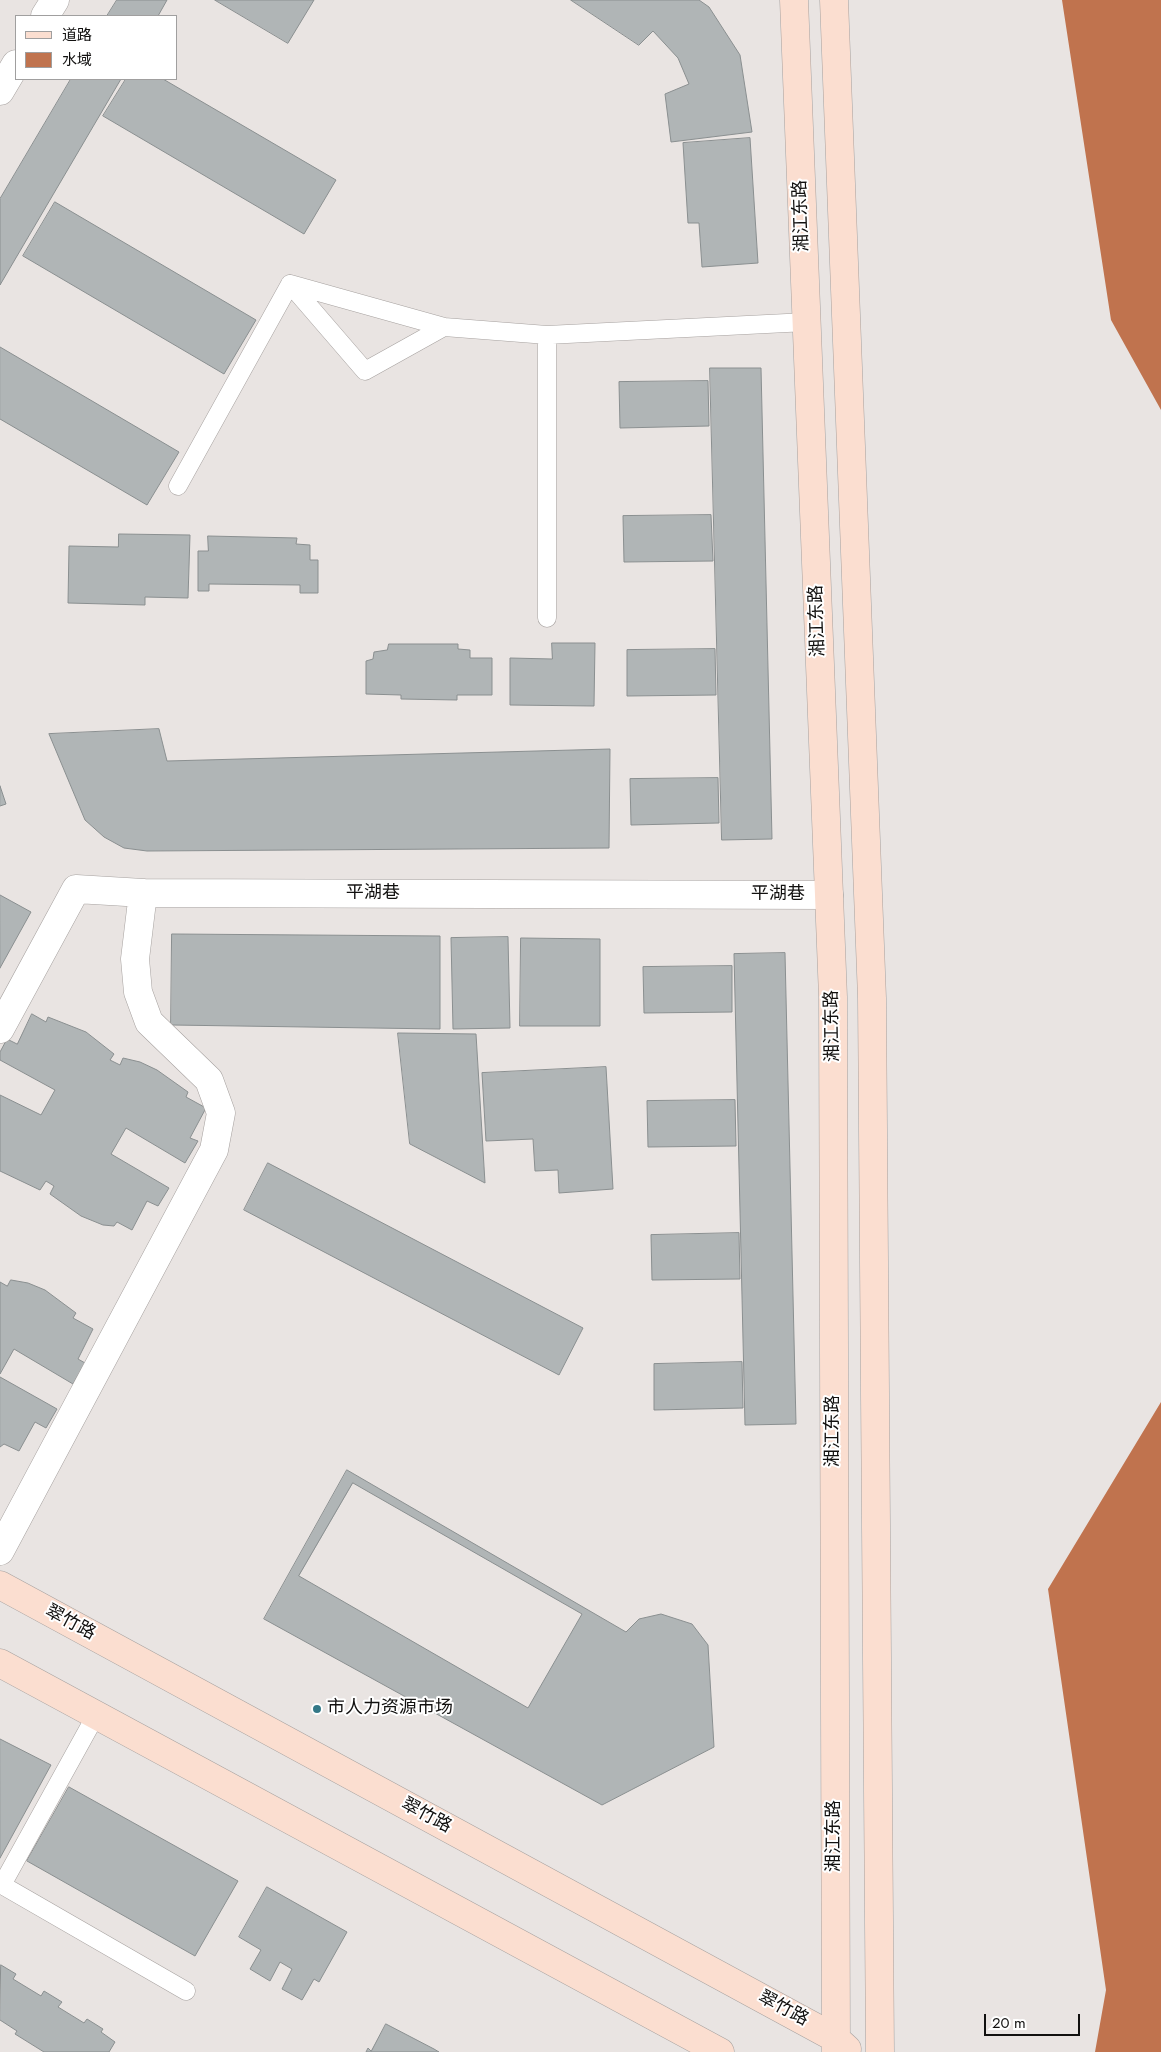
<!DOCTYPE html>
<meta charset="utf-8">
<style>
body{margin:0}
#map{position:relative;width:1161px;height:2052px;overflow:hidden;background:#e9e4e2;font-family:Jost,"Noto Sans SC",sans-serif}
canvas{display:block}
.legend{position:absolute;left:15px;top:15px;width:162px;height:65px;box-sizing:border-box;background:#fff;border:1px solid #a09f9f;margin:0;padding:6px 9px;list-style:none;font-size:15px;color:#11100f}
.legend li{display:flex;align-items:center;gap:10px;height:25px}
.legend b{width:25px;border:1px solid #a09f9f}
.scale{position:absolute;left:984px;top:2014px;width:96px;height:22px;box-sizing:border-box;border:2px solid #11100f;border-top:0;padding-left:6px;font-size:15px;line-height:18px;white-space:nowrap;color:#11100f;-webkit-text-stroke:4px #fff;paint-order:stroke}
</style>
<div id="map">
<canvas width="1161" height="2052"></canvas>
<ul class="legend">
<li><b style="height:6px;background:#fbded0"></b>道路</li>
<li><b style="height:14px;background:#c0734e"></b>水域</li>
</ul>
<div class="scale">20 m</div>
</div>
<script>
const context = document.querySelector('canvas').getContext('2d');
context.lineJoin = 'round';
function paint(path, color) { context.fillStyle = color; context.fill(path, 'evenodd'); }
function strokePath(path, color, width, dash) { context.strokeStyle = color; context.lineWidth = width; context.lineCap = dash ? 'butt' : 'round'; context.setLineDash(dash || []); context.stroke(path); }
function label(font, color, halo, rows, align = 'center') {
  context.font = font + ' Jost,"Noto Sans SC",sans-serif'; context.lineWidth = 4; context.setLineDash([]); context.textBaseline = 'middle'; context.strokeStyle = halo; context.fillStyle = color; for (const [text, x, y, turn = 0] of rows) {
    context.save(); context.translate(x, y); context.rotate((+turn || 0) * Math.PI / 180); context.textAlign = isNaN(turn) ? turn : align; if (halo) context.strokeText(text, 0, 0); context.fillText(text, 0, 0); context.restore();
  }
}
paint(new Path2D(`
 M1062 0H1161V410L1111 320Z
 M1161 1402V2052H1095L1106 1990 1048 1589Z`), '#c0734e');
const building = new Path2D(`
 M117 0H167L158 16H107Z
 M215 0H314L288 43Z
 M571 0H699L709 7 740 55 752 132 671 142 665 94 689 84 678 58 653 31 639 45Z
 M71 79H121L0 285V199Z
 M126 79H163L336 180 304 234 103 116Z
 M750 138 758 263 702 267 699 223H688L683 143Z
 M55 202 256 320 224 374 23 256Z
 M0 347 179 452 147 505 0 419Z
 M710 368H761L772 839 722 840Z
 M708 381 709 426 620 428 619 382Z
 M711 515 713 561 624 562 623 516Z
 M119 534 190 535 188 598 145 597V605L68 603 69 546 118 547Z
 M208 536 297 538 296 544 310 545V560H318V593H300V585L209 584V591H198V551H208Z
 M552 643H595L594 706 510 705V658L552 659Z
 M389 644H458V649L470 650V658H492V695H457V700L401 699V695L366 694V661L373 659 374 652 387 650Z
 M715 649 716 695 627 696V650Z
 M159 729 167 761 610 749 609 848 147 851 124 848 104 837 85 820 49 734Z
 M718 778 719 823 631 825 630 779Z
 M0 786 6 804 0 806Z
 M0 895 31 912 0 968Z
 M172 934 440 936V1029L171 1025Z
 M508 937 510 1028 453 1029 451 938Z
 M521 938 600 939V1026H520Z
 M785 953 796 1424 745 1425 734 954Z
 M732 966V1012L644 1013 643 967Z
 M32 1014 46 1022 48 1017 86 1032 114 1054 110 1060 120 1065 123 1058 140 1062 157 1070 188 1092 186 1097 206 1108 190 1138 198 1141 185 1163 126 1128 111 1154 169 1188 158 1206 147 1201 132 1230 117 1222 114 1226 103 1225 81 1216 50 1194 54 1186 46 1181 40 1190 0 1171V1095L41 1115 55 1090 0 1060V1052L7 1039 17 1044Z
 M398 1033 476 1034 485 1183 410 1144Z
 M606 1067 613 1189 559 1193 558 1170 535 1171 533 1139 486 1141 482 1073Z
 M735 1100 736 1146 648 1147 647 1101Z
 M268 1163 583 1328 559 1375 244 1210Z
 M739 1233 740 1279 652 1280 651 1235Z
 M11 1280 28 1283 45 1290 76 1313 73 1318 93 1329 78 1359 85 1363 73 1384 14 1349 0 1374V1282L7 1286Z
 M742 1362 743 1408 654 1410V1364Z
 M0 1377 57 1409 46 1428 35 1422 19 1451 4 1444 0 1447Z
 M347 1470 626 1632 639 1619 661 1614 692 1624 708 1645 714 1747 602 1805 264 1619Z
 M353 1483 582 1614 528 1708 299 1576Z
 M0 1739 51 1765 0 1858Z
 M69 1787 238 1881 195 1956 27 1861Z
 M267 1887 347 1932 319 1982 314 1979 302 2000 282 1989 292 1969 280 1962 270 1981 250 1969 261 1950 239 1937Z
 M1 1965 16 1974 13 1979 41 1996 44 1991 62 2002 58 2007 84 2023 87 2019 103 2029 101 2032 115 2042 109 2052H44L15 2034 17 2031 0 2020Z
 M386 2024 434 2049 439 2052H366L368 2048 371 2051Z`);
paint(building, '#b0b5b6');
strokePath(building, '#8a8f90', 1);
const lane = new Path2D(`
 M290 284 444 327
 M178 486 290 284 365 371 444 327 547 335
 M547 618V335L807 322
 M96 1715 2 1885 186 1991`);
const street = new Path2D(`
 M45 16 55 0
 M0 91 16 64
 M0 1029 76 889 143 893 829 895
 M0 1551 214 1150 221 1113 209 1080 149 1022 138 992 135 959 143 893`);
const secondary = new Path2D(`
 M794 0 833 997 836 2052
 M834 0 872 998 880 2052
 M0 1585 835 2038 847 2049
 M0 1663 720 2052`);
strokePath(lane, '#a6a19f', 19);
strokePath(street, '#a6a19f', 29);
strokePath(secondary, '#a6a19f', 29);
strokePath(lane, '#fff', 18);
strokePath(street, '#fff', 28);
strokePath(secondary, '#fbded0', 28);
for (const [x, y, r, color] of [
 [317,1709,5,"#347887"]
]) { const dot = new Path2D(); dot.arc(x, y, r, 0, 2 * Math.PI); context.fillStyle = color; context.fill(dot); strokePath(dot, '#fff', 2); }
label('18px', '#11100f', '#fff', [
 ["湘江东路",802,216,-92],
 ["湘江东路",818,621,-92],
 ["平湖巷",373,894],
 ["平湖巷",778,895],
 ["湘江东路",833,1026,-91],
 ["湘江东路",834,1431,-90],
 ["翠竹路",70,1623,28],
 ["翠竹路",426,1816,28],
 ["湘江东路",835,1836,-90],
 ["翠竹路",783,2009,28]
]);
label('18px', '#11100f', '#fff', [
 ["市人力资源市场",327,1709]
], 'left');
</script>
